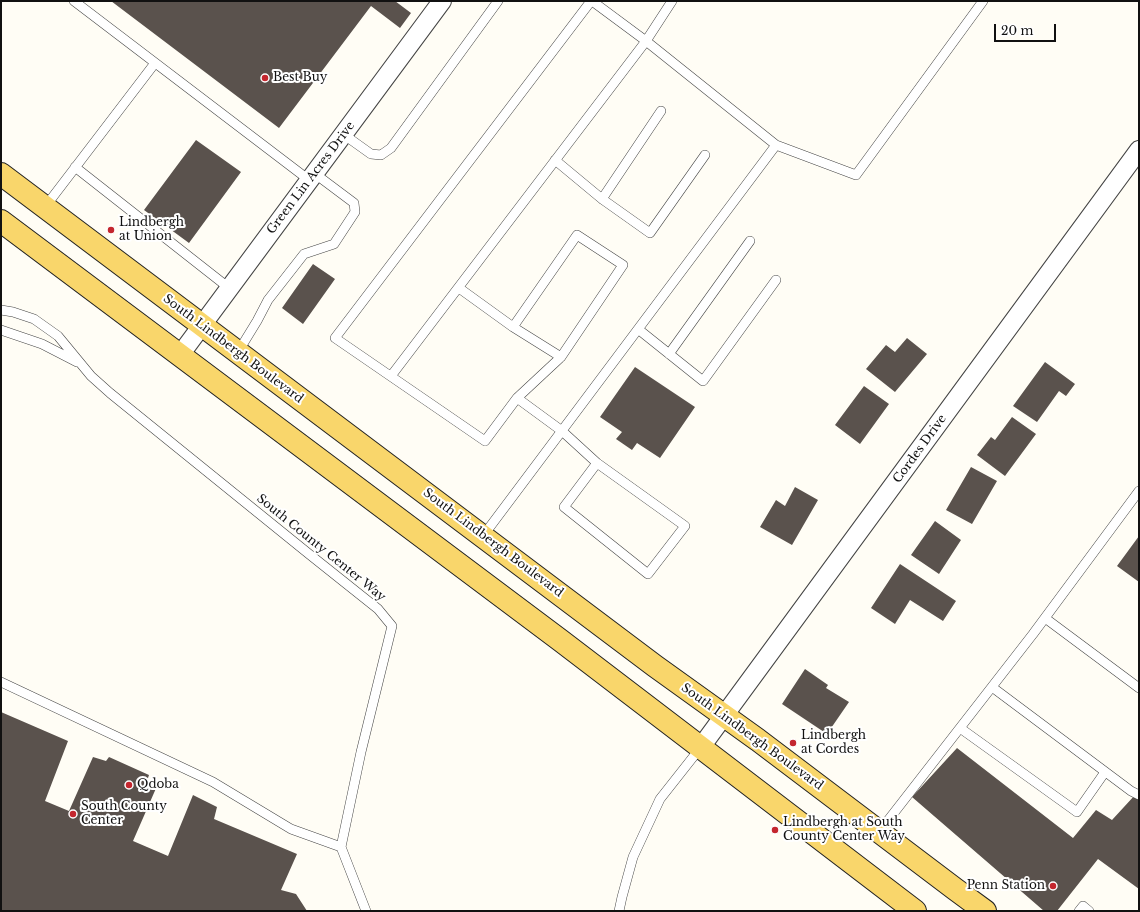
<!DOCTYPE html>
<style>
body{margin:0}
#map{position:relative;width:1140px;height:912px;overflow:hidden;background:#fffdf5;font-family:"Libre Baskerville",serif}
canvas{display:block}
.frame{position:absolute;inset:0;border:2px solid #111;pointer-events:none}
.scale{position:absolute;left:994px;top:24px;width:62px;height:18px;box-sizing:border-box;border:2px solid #111;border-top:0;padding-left:5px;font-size:12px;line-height:14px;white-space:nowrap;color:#111;-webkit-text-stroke:3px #fff;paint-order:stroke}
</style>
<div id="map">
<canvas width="1140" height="912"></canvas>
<div class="frame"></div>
<div class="scale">20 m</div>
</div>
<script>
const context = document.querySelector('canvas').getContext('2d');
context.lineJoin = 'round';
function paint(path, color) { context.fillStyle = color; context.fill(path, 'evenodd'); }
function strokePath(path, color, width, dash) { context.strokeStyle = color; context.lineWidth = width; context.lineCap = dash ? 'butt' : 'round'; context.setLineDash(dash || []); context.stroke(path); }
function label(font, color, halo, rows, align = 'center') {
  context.font = font + ' "Libre Baskerville",serif'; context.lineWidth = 4; context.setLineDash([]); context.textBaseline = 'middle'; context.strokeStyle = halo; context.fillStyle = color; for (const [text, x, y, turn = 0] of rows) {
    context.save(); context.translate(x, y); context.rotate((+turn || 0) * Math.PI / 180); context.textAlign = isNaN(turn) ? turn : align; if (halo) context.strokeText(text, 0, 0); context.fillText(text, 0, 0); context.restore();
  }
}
paint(new Path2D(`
 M111 1H395L411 13 400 28 371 6 279 128Z
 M196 140 241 172 189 243 144 210Z
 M313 264 335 279 303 324 282 308Z
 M907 338 927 354 895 392 866 369 886 345 895 352Z
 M1045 362 1075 384 1066 396 1059 391 1037 422 1013 406Z
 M635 367 695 407 660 458 637 443 632 450 616 439 622 432 600 417Z
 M864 386 889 404 860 444 835 425Z
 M1012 417 1036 434 1005 476 977 455 991 437 995 440Z
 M971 467 997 481 972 524 946 510Z
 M795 487 818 500 792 545 760 527 776 500 785 506Z
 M935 521 961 540 939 574 911 555Z
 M1139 536V582L1117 566Z
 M900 564 956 601 943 621 910 600 895 624 871 608Z
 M805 669 828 685 826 688 849 702 827 734 782 704Z
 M1 712 68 741 45 801 69 811 93 757 106 761 109 757 149 775 147 781 157 786 133 841 168 856 193 795 217 807 214 819 297 854 281 890 296 894 307 911H1Z
 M957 748 1073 838 1096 810 1112 820 1135 795 1139 798V889L1098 859 1057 911H1044L912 797Z`), '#5a524d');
const service = new Path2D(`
 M74 1 309 180
 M591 1 335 338 485 441 517 398 562 431 597 463 685 526 648 574 564 507 597 463
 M343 134 371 154 381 155 391 148 498 1
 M776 145 856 175 983 1
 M555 160 602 199 650 233 705 155
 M75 167 229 288
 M602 199 661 111
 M45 207 155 63
 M459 288 513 327 561 357
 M1 310 13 312 34 319 58 336 91 376 110 393 309 554 378 609 392 626 361 752 341 847 366 911
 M513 327 577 235 623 265 561 357 517 398
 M638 329 703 381 776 280
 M1 330 42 344 77 362
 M238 352 257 321 268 300 304 254 334 244 355 212 354 203 314 173
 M669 354 750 241
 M391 376 646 41 672 1
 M483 536 776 145 646 41 592 1
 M1045 618 1139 688
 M1 682 213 782 291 829 341 847
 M992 687 1131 791 1139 795
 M960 728 1077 812 1105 772
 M879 832 1033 634 1139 491
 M619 911 622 897 633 857 660 799 701 747
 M1079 911 1083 906 1089 911`);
const minor = new Path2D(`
 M180 355 442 1
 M701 747 1139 150`);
const primary = new Path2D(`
 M1 174 655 666 758 740 955 889 985 911
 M1 221 560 640 915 911`);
strokePath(service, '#444', 10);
strokePath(minor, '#444', 20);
strokePath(primary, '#222', 24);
strokePath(service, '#fff', 9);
strokePath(minor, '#fff', 18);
strokePath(primary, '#f9d66b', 22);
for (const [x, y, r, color] of [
 [265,78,4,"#c4262e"],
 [111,230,4,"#c4262e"],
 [793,743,4,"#c4262e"],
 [129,785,4,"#c4262e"],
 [73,814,4,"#c4262e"],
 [775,830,4,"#c4262e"],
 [1053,886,4,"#c4262e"]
]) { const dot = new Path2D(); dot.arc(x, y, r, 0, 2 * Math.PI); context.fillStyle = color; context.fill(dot); strokePath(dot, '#fff', 1.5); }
label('12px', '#111', '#fff', [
 ["Best Buy",273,78],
 ["Lindbergh",119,223],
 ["at Union",119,237],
 ["Lindbergh",801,736],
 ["at Cordes",801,750],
 ["Qdoba",137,785],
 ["South County",81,807],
 ["Center",81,821],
 ["Lindbergh at South",783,823],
 ["County Center Way",783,837],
 ["Penn Station",1045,886,"right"]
], 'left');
label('12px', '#111', '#fff', [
 ["Green Lin Acres Drive",311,178,-53],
 ["South Lindbergh Boulevard",233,349,37],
 ["Cordes Drive",920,449,-54],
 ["South Lindbergh Boulevard",493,543,37],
 ["South County Center Way",321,548,39],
 ["South Lindbergh Boulevard",752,737,36]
]);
</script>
